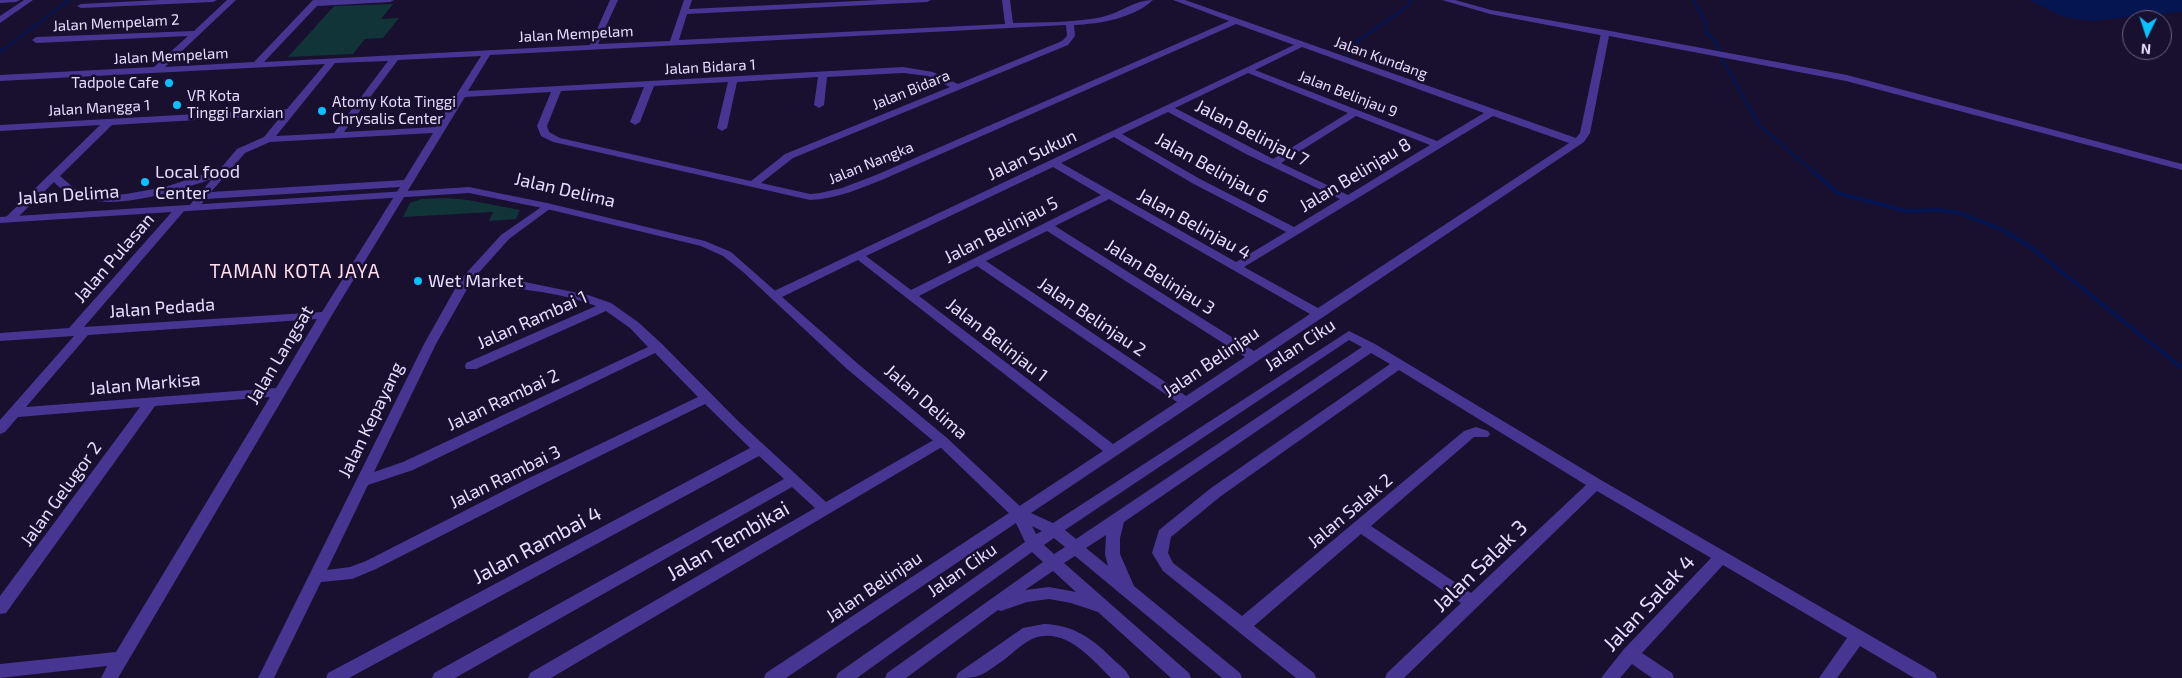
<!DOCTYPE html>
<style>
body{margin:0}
#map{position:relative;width:2182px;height:678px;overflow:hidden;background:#190f2e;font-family:"Exo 2",sans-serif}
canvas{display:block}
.north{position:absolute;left:2122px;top:10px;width:50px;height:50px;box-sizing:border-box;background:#190f2e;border:1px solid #6b6182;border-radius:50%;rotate:184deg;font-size:14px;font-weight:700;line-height:20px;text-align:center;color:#e6dcff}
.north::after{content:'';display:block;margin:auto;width:18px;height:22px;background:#08c1ff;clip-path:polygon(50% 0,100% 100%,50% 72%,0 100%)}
</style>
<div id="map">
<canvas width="2182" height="678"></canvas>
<div class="north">N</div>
</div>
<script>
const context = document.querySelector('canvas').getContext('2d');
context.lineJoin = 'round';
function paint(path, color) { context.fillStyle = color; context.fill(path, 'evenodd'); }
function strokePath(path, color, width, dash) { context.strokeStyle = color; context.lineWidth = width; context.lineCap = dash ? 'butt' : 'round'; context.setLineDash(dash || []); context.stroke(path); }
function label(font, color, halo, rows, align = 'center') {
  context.font = font + ' "Exo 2",sans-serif'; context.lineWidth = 5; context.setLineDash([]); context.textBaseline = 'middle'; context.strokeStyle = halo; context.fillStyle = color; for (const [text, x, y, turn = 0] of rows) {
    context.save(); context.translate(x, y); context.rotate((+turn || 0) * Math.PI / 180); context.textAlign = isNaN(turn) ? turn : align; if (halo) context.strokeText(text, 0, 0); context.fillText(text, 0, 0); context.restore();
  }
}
paint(new Path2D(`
 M393 4 381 19 399 18 383 38 365 39 353 54 288 57 334 6Z
 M446 198 468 200 520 210 516 219 489 221 493 212 403 217 410 203 422 199Z`), '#113439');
paint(new Path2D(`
 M2029 0H2182V12L2090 21 2064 17Z`), '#051551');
strokePath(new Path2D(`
 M1693 0 1705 21 1706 32 1714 40 1719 51
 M0 52 69 0
 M1346 58 1356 42 1408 6 1411 0
 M1722 59 1759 125 1816 174`), '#051551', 2.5);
strokePath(new Path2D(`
 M1815 173 1838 193 1906 211 1938 210 1957 212 2003 230 2032 248 2182 368`), '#051551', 4);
paint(new Path2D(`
 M0 0H20L16 2 0 3Z
 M24 0H33L0 23V16Z
 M159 0H217L213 2 81 8 77 6 81 4Z
 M227 0H236L165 67 254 62 313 0H394L390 2 317 6 264 62 590 45 610 0H618L598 44 670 41 684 0H692L689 9 878 0H931L927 2 687 14 679 40 1005 24 1002 0H1010L1013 23C1042 22 1073 23 1102 17 1120 13 1135 0 1153 0 1134 18 1100 24 1074 25L1075 36 1068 45 793 158 761 183 810 194 820 193 842 188 876 175 1229 21 1173 0H1185L1576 138 1580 133 1601 33 1605 30 1847 75 2182 164V170L1846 81 1609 36 1590 133 1584 142 1031 513 1053 523 1349 331 1375 344 1601 480 1935 673 1937 678H1914L1860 646 1837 678H1819L1847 638 1723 565 1642 653 1672 673 1674 678H1652L1632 664 1620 678H1601L1624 649 1711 558 1597 491 1404 678H1385L1387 673 1461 603 1361 534 1254 626 1314 673 1316 678H1296L1163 571 1152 553 1159 530 1211 488 1390 364 1371 353 1124 522 1120 538V554L1134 586 1240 673 1242 678H1222L1075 556 1064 563 1189 673 1191 678H1171L1098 612 1071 603 1049 599 1027 602 1001 611 998 610 906 678H885L887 673 1043 562 1032 552 857 678H836L838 673 1025 542 1016 523 786 678H764L766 673 1103 451 858 260 780 298H772L770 295 772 292 1294 45 1236 24 884 179C859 189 836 199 810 200L553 142 541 136 537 126 551 92 465 97 332 315 118 678H101L107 666 0 678V664L116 652 270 397 155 406 6 613 0 614V596L140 407 18 417 5 432 0 434V420L74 336 0 341V333L69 328 177 206H185L186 208 185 210 84 327 322 312 400 187 206 199 197 209 193 210 188 207 212 179C170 193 89 221 54 182L14 221H6L5 219 6 217 100 125 0 131V125L287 109 325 64 0 81V75L154 67 188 36 36 43 32 40 36 37 194 31ZM1066 25 1067 36 1062 41 958 84 933 72 903 67 468 91 490 55ZM1302 47 1484 113 1437 141 1255 70ZM481 56 436 127 344 132 398 60ZM388 61 334 133 276 136 335 63ZM903 73 928 76 950 87 785 154 751 181 560 138 549 132 547 126 561 91 644 87 630 122 635 125 640 122 654 86 728 82 717 128 722 131 727 128 737 82 818 77 814 105 819 108 824 105 827 77ZM1248 73 1348 113 1273 159 1175 108ZM1168 112 1246 154 1340 199 1294 227 1200 179 1122 134ZM282 115 264 137 237 149 220 169 165 187 126 194 106 195 89 194 75 189 60 176 112 125ZM1356 116 1430 145 1348 195 1281 163ZM1493 116 1569 143 1318 308 1244 267ZM433 133 404 180 211 192 245 153 270 142ZM1114 137 1192 183 1286 232 1236 262 1061 163ZM1053 167 1101 195 911 290 866 256ZM1109 199 1310 314 1254 351 1055 226ZM1047 231 1245 357 1186 396 986 261ZM977 266 1177 402 1113 444 919 296ZM317 319 276 388 26 407 88 335ZM1349 340 1362 347 1076 539 1065 530ZM1399 370 1586 485 1471 593 1371 526 1474 437H1488L1490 434 1488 431 1476 427 1464 431 1242 616 1173 563 1168 553 1171 537 1221 496ZM1032 526 1042 531 1036 534ZM1106 535 1105 554 1108 566 1086 548ZM1054 538 1065 547 1054 554 1044 545ZM1053 571 1076 592 1049 587 1025 590Z
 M547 203 552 206 551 208 509 239 475 277 520 281 588 295 611 303 638 322 662 344 739 422 826 502 937 438H947L949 441 947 444 551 678H528L530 673 815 508 792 487 455 678H432L434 673 784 479 759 456 349 678H326L328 673 750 448 705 404 537 487 376 569 352 579 321 582 274 678H258L424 344 460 280 501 235ZM470 284C512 288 556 291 596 306L466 363 465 366 466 369H476L606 311 630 328 648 347 403 462 374 472 436 344ZM655 353 698 397 527 479 366 561 350 567 327 570 368 485 413 470Z
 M1044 624C1075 625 1094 640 1115 661 1121 666 1127 671 1130 678H1111C1092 659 1064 625 1032 639 1021 644 1011 655 1001 662 980 676 981 678 956 678L958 673 1023 628Z`), '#473592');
paint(new Path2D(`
 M1442 0H1455L1491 10 1605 30 1609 33 1605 36 1490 14Z
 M469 187 547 203 705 241 731 252 857 363 947 438 1024 510 1026 514 1024 518 1019 519 1014 518 937 444 847 369 742 271 723 256 701 246 547 209 469 193 0 223V217Z`), '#473592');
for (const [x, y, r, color] of [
 [169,83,5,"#08c1ff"],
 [177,105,5,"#08c1ff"],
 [322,111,5,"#08c1ff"],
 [145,182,5,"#08c1ff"],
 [418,281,5,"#08c1ff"]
]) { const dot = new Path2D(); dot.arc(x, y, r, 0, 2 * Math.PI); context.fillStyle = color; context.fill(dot); strokePath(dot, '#190f2e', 2); }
label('15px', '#e6dcff', '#190f2e', [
 ["Jalan Mempelam 2",116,23,-3],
 ["Jalan Mempelam",576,34,-3],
 ["Jalan Mempelam",171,56,-3],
 ["Jalan Kundang",1381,58,20],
 ["Jalan Bidara 1",710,67,-3],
 ["Jalan Bidara",911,90,-22],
 ["Jalan Belinjau 9",1348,94,21],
 ["Jalan Mangga 1",99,108,-3],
 ["Jalan Nangka",871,163,-22]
]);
label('15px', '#e6dcff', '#190f2e', [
 ["Tadpole Cafe",159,83,"right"],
 ["VR Kota",187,96],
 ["Tinggi Parxian",187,113],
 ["Atomy Kota Tinggi",332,102],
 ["Chrysalis Center",332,119]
], 'left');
label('18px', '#e6dcff', '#190f2e', [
 ["Jalan Belinjau 7",1252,133,27],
 ["Jalan Sukun",1032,155,-25],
 ["Jalan Belinjau 6",1212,168,29],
 ["Jalan Belinjau 8",1355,175,-31],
 ["Jalan Delima",565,190,13],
 ["Jalan Delima",68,195,-4],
 ["Jalan Belinjau 4",1194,224,29],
 ["Jalan Belinjau 5",1001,230,-27],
 ["Jalan Pulasan",114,258,-49],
 ["Jalan Belinjau 3",1160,277,32],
 ["Jalan Pedada",162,308,-4],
 ["Jalan Belinjau 2",1092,317,34],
 ["Jalan Rambai 1",532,320,-24],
 ["Jalan Belinjau 1",997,340,38],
 ["Jalan Ciku",1300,345,-33],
 ["Jalan Langsat",280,355,-59],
 ["Jalan Belinjau",1211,362,-34],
 ["Jalan Markisa",145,384,-5],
 ["Jalan Rambai 2",503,400,-25],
 ["Jalan Delima",926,402,41],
 ["Jalan Kepayang",371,420,-64],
 ["Jalan Rambai 3",505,477,-26],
 ["Jalan Gelugor 2",61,494,-54],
 ["Jalan Salak 2",1350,511,-40],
 ["Jalan Ciku",962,570,-35],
 ["Jalan Belinjau",874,587,-34]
]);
label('18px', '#e6dcff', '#190f2e', [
 ["Local food",155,172],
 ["Center",155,193],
 ["Wet Market",428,281]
], 'left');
context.letterSpacing = '1px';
label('19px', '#ffdeee', '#190f2e', [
 ["TAMAN KOTA JAYA",295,272]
]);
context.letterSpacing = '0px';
label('21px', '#e6dcff', '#190f2e', [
 ["Jalan Tembikai",728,541,-30],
 ["Jalan Rambai 4",537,545,-28],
 ["Jalan Salak 3",1480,566,-44],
 ["Jalan Salak 4",1649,603,-47]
]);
</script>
